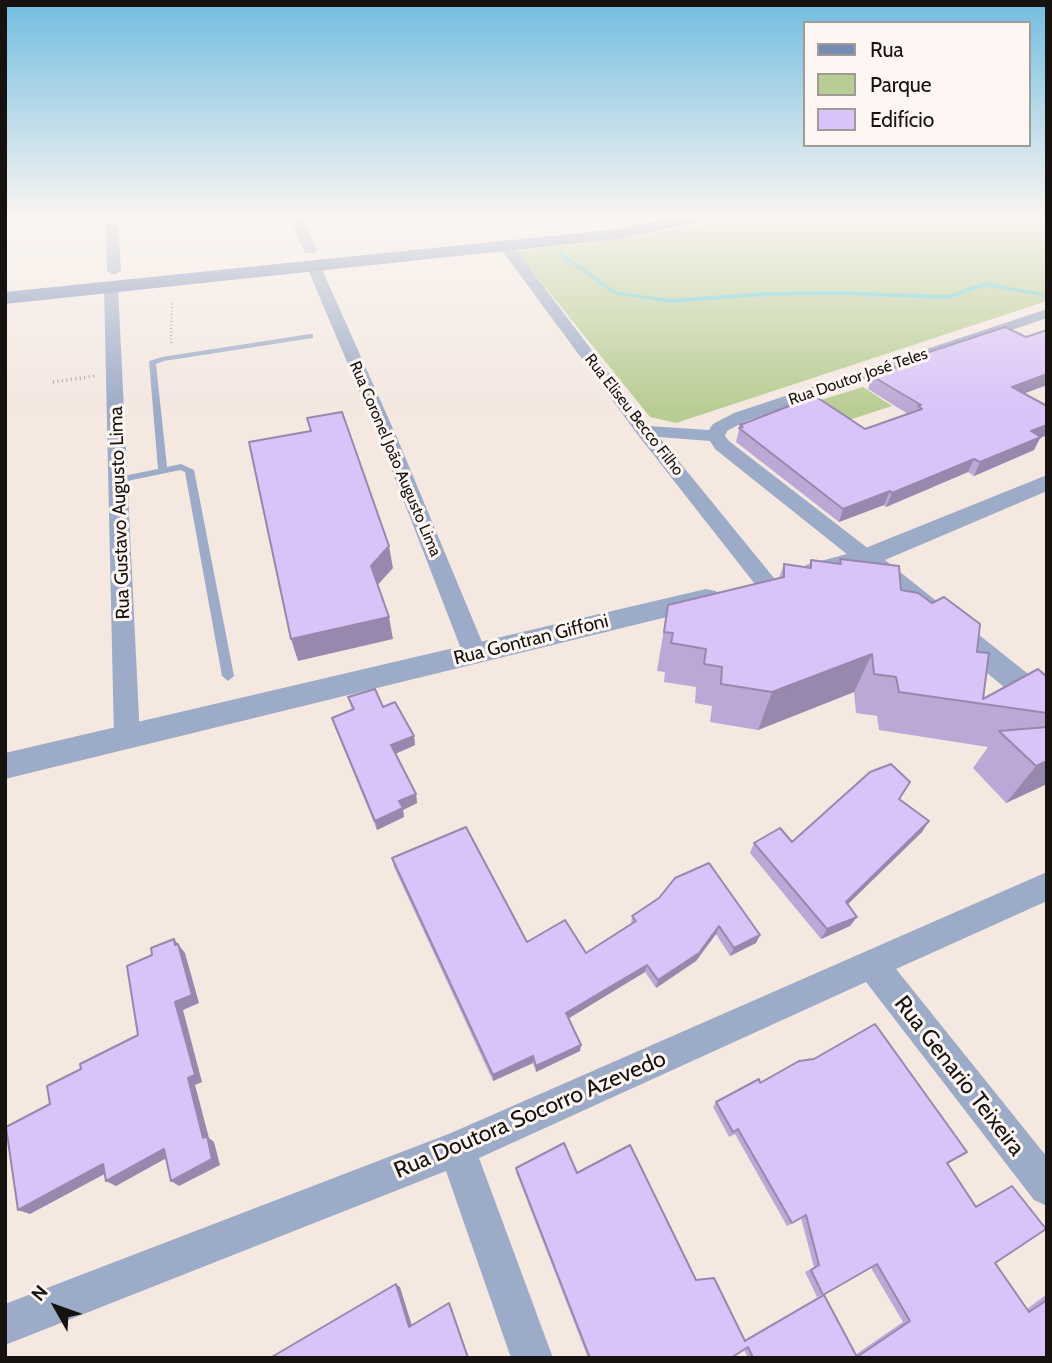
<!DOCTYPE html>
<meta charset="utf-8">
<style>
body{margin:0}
#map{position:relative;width:1052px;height:1363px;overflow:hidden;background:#f4e8e1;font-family:Cabin,sans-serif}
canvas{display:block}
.frame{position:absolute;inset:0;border:7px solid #161210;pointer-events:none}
.legend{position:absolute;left:803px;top:21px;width:228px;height:126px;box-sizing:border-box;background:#fef6f2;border:2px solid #a19b98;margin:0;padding:9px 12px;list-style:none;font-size:21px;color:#161210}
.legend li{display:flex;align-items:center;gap:14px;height:35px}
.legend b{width:35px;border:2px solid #a19b98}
.north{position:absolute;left:21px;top:1272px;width:70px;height:70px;-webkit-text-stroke:5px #fef6f2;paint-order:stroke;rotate:310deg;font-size:19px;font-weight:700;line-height:28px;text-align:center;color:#161210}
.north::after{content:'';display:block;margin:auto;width:24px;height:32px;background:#161210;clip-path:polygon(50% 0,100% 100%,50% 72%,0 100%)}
</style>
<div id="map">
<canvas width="1052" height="1363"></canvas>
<div class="frame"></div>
<ul class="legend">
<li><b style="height:9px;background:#778cb5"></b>Rua</li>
<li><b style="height:19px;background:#b8cd93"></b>Parque</li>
<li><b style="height:19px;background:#dac3f9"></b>Edifício</li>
</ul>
<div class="north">N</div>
</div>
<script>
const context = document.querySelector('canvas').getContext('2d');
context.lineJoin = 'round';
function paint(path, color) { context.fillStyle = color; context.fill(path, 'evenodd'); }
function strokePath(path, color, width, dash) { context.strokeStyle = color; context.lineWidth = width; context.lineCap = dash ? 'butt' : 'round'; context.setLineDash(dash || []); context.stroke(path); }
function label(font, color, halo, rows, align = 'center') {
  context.font = font + ' Cabin,sans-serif'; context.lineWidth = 6; context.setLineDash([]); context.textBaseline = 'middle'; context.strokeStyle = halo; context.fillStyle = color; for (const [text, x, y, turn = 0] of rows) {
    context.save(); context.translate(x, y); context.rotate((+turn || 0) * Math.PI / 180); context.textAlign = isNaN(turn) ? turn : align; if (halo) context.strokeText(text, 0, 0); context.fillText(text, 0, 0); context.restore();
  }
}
paint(new Path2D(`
 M729 218H1047V301L676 423 650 417 516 251 627 238Z
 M863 387 892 406 849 420 821 400Z`), '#b8cd93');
paint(new Path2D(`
 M557 252H561L617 292 671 299 765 292 838 291 948 295 985 282 1045 294 1042 296 985 286 948 299 838 295 765 296 671 303 614 294 557 254Z`), '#61cbd4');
strokePath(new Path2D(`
 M171 343 172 301`), '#a49b96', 2.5, [1, 2.5]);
strokePath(new Path2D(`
 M53 382 94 376`), '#a49b96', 3.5, [1, 3.5]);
paint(new Path2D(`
 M310 334H313V338L164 361 156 364 167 467 181 464 194 470 234 676 228 681 222 676 185 472 180 470 118 483 113 480 118 477 158 469 149 361 162 357Z`), '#9cabc7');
paint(new Path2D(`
 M106 218H118L121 271 114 275 107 271Z
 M290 218H302L317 250 315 253H305Z
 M505 241 510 242 649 426 709 430 713 424 734 413 1047 309V318L746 421 727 431 725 436 729 441 874 553 877 558 874 563H858L715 449 710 441 659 437 774 578 777 583 774 588 766 590 758 588 638 435 498 245Z
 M313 261 320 265 398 440 487 654 483 660 475 663 467 660 463 654 380 440 306 265Z
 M111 283 118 287 140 738 136 745 127 748 118 745 114 738 104 287Z
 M1047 872V901L896 969 1047 1157V1206L1034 1200 866 982 479 1158 553 1358H511L446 1171 5 1345V1304L451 1133Z`), '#9cabc7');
paint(new Path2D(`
 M1047 475V491L885 560 1047 689V718L1036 714 862 568 815 580 806 577 802 571 806 565 858 551Z
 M706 589 716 591 720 598 716 605 5 779V753Z`), '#9cabc7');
paint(new Path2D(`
 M669 218H702L700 222 618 239 5 304V292L618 229Z`), '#778cb5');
paint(new Path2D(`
 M899 365 1047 385 1023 394 1047 406V435L1040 438 1034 450 974 476 968 472 886 507 884 505 839 522 736 442 740 425 865 429 908 414 868 389 872 376 898 367Z
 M840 559 901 590 977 652 983 699 1047 677V784L1006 803 973 768 988 747 879 730 877 716 856 713 854 692 758 730 710 722 712 706 695 703 696 687 664 682 665 672 657 671 668 605 779 578 784 564 808 567 811 560 839 564Z
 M348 697 383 707 414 736 415 745 395 754 416 794 417 803 403 810 404 817 377 830 335 727 332 718 352 710Z
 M899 799 922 832 847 904 857 917 850 926 821 939 750 853 754 843 792 842Z
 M392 858 527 942 586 953 631 924 632 916 659 898 760 935 756 943 730 956 716 934 696 961 656 988 645 972 569 1018 580 1051 536 1072 533 1063 493 1081 394 867Z
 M760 1083 947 1163 975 1206 1012 1186 995 1263 1027 1309 1047 1294V1358H748L744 1350 731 1358H588L516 1172V1168L577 1173 696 1280 744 1340 818 1297 824 1295 855 1355 903 1322 871 1268 823 1295 817 1297 805 1272 814 1267 801 1218 787 1226 735 1134 729 1137 713 1107 716 1102Z`), '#bba8d6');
paint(new Path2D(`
 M1047 374V385L1006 400 1012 387Z
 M1047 425V435L1040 438 1034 450 974 476 980 462 1031 431Z
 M974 459 968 472 886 507 892 493Z
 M890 491 884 505 839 522 843 509Z
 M389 546 393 568 375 588 371 566Z
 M389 617 393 639 298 661 291 639Z
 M872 654 854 692 758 730 772 692Z
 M414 736 415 745 393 755 391 745Z
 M1047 761V784L1006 803 1036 766Z
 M416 794 417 803 403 810 404 817 377 830 375 821 399 801Z
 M929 821 922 832 840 912 846 902Z
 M857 917 850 926 821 939 827 929Z
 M719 926 716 934 696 961 656 988 658 980Z
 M760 935 756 943 730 956 734 948Z
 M174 939 185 953 199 1003 183 1010 202 1082 195 1085 209 1138 214 1142 220 1165 179 1186 171 1181 203 1138 188 1078 175 1002V945Z
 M647 965 645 972 566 1020V1013Z
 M581 1045 580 1051 536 1072V1066Z
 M533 1056V1063L493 1081V1075Z
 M164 1149 172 1155 116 1186 106 1181Z
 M103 1164 112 1170 30 1214 18 1210Z
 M396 1284 400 1287 413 1329 409 1327Z
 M449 1303 451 1306 469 1358H468Z`), '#9988ae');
const building = new Path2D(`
 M1005 327 1026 337 1047 330V374L1012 387 1047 406V425L1031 431 1041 437 980 462 974 459 892 493 890 491 843 509 739 428 743 427 740 425 815 396 865 429 922 409 918 406 921 405 872 376 901 366 899 365 929 352Z
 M342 412 389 546 371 566 389 617 291 639 249 442 311 431 307 418Z
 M840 559 899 566 901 590 918 593 932 603 944 597 980 624 977 652 989 653 983 699 1038 669 1047 677V713L899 692 896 677 874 674 872 654 772 692 721 684 722 667 704 664 706 649 671 643 673 633 664 632 668 605 784 577V564L811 568V560L841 564Z
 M375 689 383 707 395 702 414 736 391 745 416 794 399 801 403 808 375 821 332 718 354 709 348 697Z
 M1047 727V761L1036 766 999 731Z
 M891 764 910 782 899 799 929 821 846 902 857 917 827 929 754 843 780 828 792 842 870 772Z
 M466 827 527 942 565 920 586 953 636 921 632 916 659 898 675 878 709 863 760 935 734 948 719 926 699 953 658 980 647 965 566 1013 581 1045 536 1066 533 1056 493 1075 392 858Z
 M174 939 175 945 178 944 192 995 175 1002 195 1075 188 1078 203 1138 207 1136 212 1159 171 1181 164 1149 106 1181 103 1164 18 1210 6 1127 50 1104 47 1086 81 1069 80 1064 138 1035 127 966 152 955 151 948Z
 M875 1024 967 1152 947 1163 976 1207 1012 1186 1046 1229 995 1263 1029 1312 1047 1300V1358H753L748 1347 731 1358H590L516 1168 564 1143 577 1173 630 1145 696 1280 714 1278 745 1341 824 1295 857 1357 910 1321 877 1264 823 1295 811 1270 819 1265 806 1215 792 1223 738 1129 733 1132 716 1102 759 1079 760 1083 799 1061 814 1059Z
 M396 1284 409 1327 449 1303 468 1358H270Z`);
paint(building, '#dac3f9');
strokePath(building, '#9988ae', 2);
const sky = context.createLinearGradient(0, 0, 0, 409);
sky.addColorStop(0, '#72bde0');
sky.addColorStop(0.53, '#faf5f2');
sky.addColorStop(1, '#faf5f200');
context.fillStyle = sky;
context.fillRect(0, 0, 1052, 409);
label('16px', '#161210', '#fef6f2', [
 ["Rua Doutor José Teles",858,377,-19],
 ["Rua Eliseu Becco Filho",634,415,52],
 ["Rua Coronel João Augusto Lima",395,459,67]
]);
label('19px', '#161210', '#fef6f2', [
 ["Rua Gustavo Augusto Lima",120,513,-92],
 ["Rua Gontran Giffoni",531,640,-14]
]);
label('23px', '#161210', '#fef6f2', [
 ["Rua Genario Teixeira",959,1076,52],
 ["Rua Doutora Socorro Azevedo",530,1115,-23]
]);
</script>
